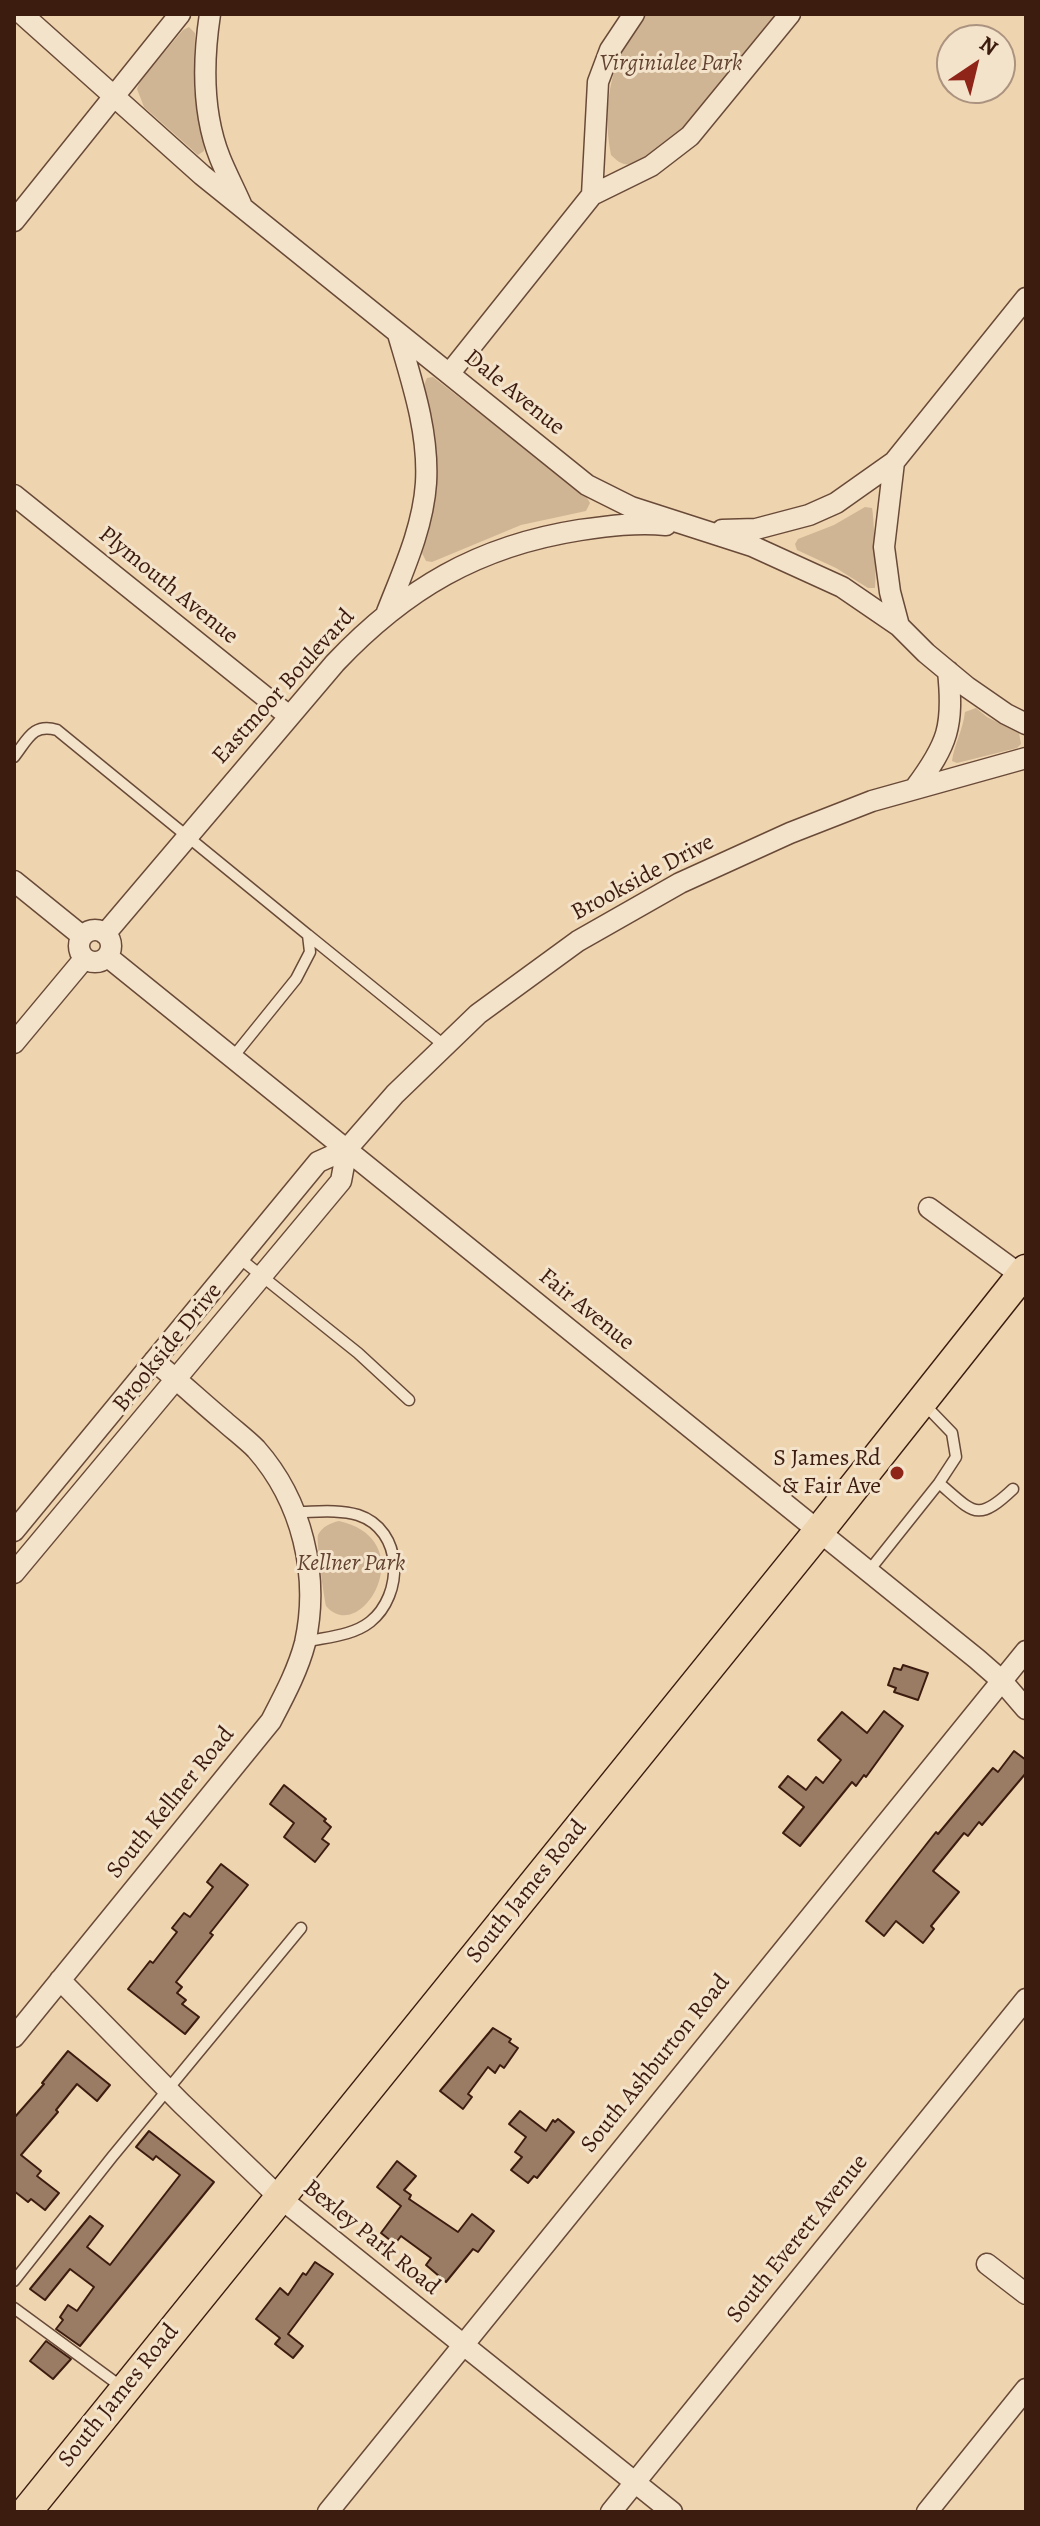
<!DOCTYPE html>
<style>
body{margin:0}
#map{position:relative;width:1040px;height:2526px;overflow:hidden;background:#eed4af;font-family:Alegreya,serif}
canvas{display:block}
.frame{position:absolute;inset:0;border:16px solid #3d1c10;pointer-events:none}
.north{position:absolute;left:936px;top:24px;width:80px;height:80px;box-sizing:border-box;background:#f4e3cb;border:2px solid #ab9380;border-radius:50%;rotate:35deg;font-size:22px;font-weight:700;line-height:32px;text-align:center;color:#3d1c10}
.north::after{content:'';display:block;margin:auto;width:28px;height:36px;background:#8f2418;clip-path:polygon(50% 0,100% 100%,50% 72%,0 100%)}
</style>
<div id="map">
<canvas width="1040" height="2526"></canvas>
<div class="frame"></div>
<div class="north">N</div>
</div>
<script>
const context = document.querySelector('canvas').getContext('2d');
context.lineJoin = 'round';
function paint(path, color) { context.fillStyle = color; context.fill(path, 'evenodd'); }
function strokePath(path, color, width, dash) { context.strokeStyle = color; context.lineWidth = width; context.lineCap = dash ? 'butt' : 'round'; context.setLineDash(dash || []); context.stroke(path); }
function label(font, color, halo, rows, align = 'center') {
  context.font = font + ' Alegreya,serif'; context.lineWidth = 6; context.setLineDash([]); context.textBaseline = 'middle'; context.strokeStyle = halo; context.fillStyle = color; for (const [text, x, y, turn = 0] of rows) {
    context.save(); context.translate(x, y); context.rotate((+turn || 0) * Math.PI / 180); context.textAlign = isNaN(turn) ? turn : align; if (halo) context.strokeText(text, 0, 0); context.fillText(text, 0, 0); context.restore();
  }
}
paint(new Path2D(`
 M645 14H776C745 53 679 152 632 164 623 166 617 161 611 155 601 103 612 55 645 14Z
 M189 27 195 33 194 89 205 140 204 151 198 155 144 107 137 89 140 81 183 30Z
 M433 377 586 496 590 503 586 511 521 525 432 562 426 561 421 551C434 512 438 474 434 433 433 416 418 393 427 378Z
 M865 507 872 508C874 515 877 582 875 588H868L836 568 797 550 795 544 798 539 834 525Z
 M976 708 987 717 1019 733 1021 744 1017 748 957 763 952 761C954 745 963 730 965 712Z
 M339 1521C424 1540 361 1647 326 1606 324 1597 316 1541 318 1535 322 1527 330 1523 339 1521Z`), '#d0b594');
const building = new Path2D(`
 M903 1665 928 1673 918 1700 894 1692 896 1688 888 1685 894 1668 901 1670Z
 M884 1711 903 1726 866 1777 864 1775 856 1786 852 1782 800 1846 783 1833 804 1807 779 1787 788 1776 806 1790 816 1777 823 1783 841 1760 818 1740 842 1712 867 1733Z
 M1014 1751 1026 1760V1773L982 1825 979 1822 968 1836 964 1833 933 1871 959 1892 931 1926 934 1929 923 1943 896 1921 884 1936 866 1921 936 1832 938 1834 993 1768 998 1772Z
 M284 1785 326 1819 324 1821 331 1827 322 1839 329 1844 315 1862 284 1837 294 1823 270 1804Z
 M221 1864 248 1885 210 1933 213 1935 176 1982 182 1987 177 1993 186 2000 182 2004 199 2017 185 2034 128 1989 150 1961 153 1963 177 1932 172 1928 184 1913 190 1917 213 1887 207 1882Z
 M493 2028 511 2039 509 2042 518 2048 504 2068 500 2065 495 2073 488 2067 468 2094 472 2097 463 2109 440 2091Z
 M68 2051 110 2085 97 2101 77 2084 56 2110 58 2112 21 2155 41 2171 37 2176 59 2193 45 2210 31 2199 28 2202 14 2191V2118L44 2084 42 2083Z
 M520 2111 546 2131 553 2120 555 2122 558 2119 574 2132 537 2178 534 2176 528 2183 511 2170 522 2157 515 2152 526 2137 509 2124Z
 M149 2131 214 2182 80 2346 56 2329 63 2320 60 2317 68 2305 77 2311 94 2287 70 2269 45 2300 30 2289 90 2216 103 2226 87 2247 110 2265 180 2175 156 2156 153 2160 136 2147Z
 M397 2161 416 2176 404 2190 411 2195 409 2199 458 2232 472 2214 494 2231 478 2252 473 2249 446 2282 426 2265 431 2258 401 2236 395 2244 381 2233 401 2206 377 2187Z
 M315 2262 333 2274 288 2334 303 2346 293 2358 275 2344 280 2338 256 2319 280 2288 288 2295 303 2273 306 2275Z
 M46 2341 71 2359 53 2379 30 2361Z`);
paint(building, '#997c63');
strokePath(building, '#3d1c10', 2);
const lane = new Path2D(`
 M14 757C28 739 33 723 57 730L308 935 310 952 296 979 233 1057
 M308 935 445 1046
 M238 1257 358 1353 409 1400
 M939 1483C974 1513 977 1523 1013 1489
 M296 1512C315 1512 338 1509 358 1515 404 1530 404 1595 370 1622 352 1636 326 1637 305 1642
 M868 1572 939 1483 956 1457 952 1433 924 1404
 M14 2281 112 2157 301 1928
 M14 2308 123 2388`);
const street = new Path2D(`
 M22 14 202 175 587 485 631 507 752 546 842 587 899 626 926 653 967 687 1006 714 1026 724
 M210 14C203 60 202 113 220 158 226 173 234 188 241 204
 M592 195 651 166 690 136 790 14
 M14 221 180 14
 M449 374 592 195 598 82 610 50 634 14
 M894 462 884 547 890 592 899 626
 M14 495 289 716
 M722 530 756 529 809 515 836 503 894 462 1026 298
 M387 612C403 571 423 528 426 483 429 432 412 382 398 334
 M915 788C948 744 954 726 948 671
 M14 881 82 936
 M79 946a16 16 0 1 1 32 0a16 16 0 1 1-32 0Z
 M105 934 335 663C405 589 478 546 580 530 608 526 637 522 666 525
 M108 957 977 1659 1001 1680 1026 1709
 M14 1043 84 959
 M929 1208 1022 1276
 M14 1531 318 1162 347 1149 395 1094 478 1014 578 941 680 883 790 833 872 801 1026 758
 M14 1573 341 1181 347 1149
 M60 1980 181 2103 279 2197 672 2512
 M14 2037 271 1721C284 1696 298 1670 305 1643 320 1575 302 1501 256 1449 246 1439 234 1430 224 1421 200 1401 178 1380 154 1361
 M987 2264 1026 2294
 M328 2512 1026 1651
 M611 2512 1026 1999
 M927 2512 1026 2389`);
const primary = new Path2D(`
 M26 2512 819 1531 1026 1270`);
strokePath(lane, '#694a38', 13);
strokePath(street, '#694a38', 23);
strokePath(primary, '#3d1c10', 33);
strokePath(lane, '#f4e3cb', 10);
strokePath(street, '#f4e3cb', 20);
strokePath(primary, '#eed4af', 30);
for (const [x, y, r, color] of [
 [897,1473,8,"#8f2418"]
]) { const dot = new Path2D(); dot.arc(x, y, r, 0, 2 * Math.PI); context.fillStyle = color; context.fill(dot); strokePath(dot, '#f4e3cb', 3); }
label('italic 24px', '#624231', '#f4e3cb', [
 ["Virginialee Park",671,64],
 ["Kellner Park",351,1564]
]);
label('24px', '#3d1c10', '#f4e3cb', [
 ["Dale Avenue",514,393,39],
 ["Plymouth Avenue",168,586,39],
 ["Eastmoor Boulevard",284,687,-48],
 ["Brookside Drive",643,878,-28],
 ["Fair Avenue",586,1310,39],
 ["Brookside Drive",168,1348,-51],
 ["South Kellner Road",171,1803,-51],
 ["South James Road",527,1892,-51],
 ["South Ashburton Road",656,2064,-51],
 ["Bexley Park Road",371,2238,39],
 ["South Everett Avenue",798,2239,-51],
 ["South James Road",119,2396,-51]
]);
label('24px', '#3d1c10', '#f4e3cb', [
 ["S James Rd",881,1459],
 ["& Fair Ave",881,1487]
], 'right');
</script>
